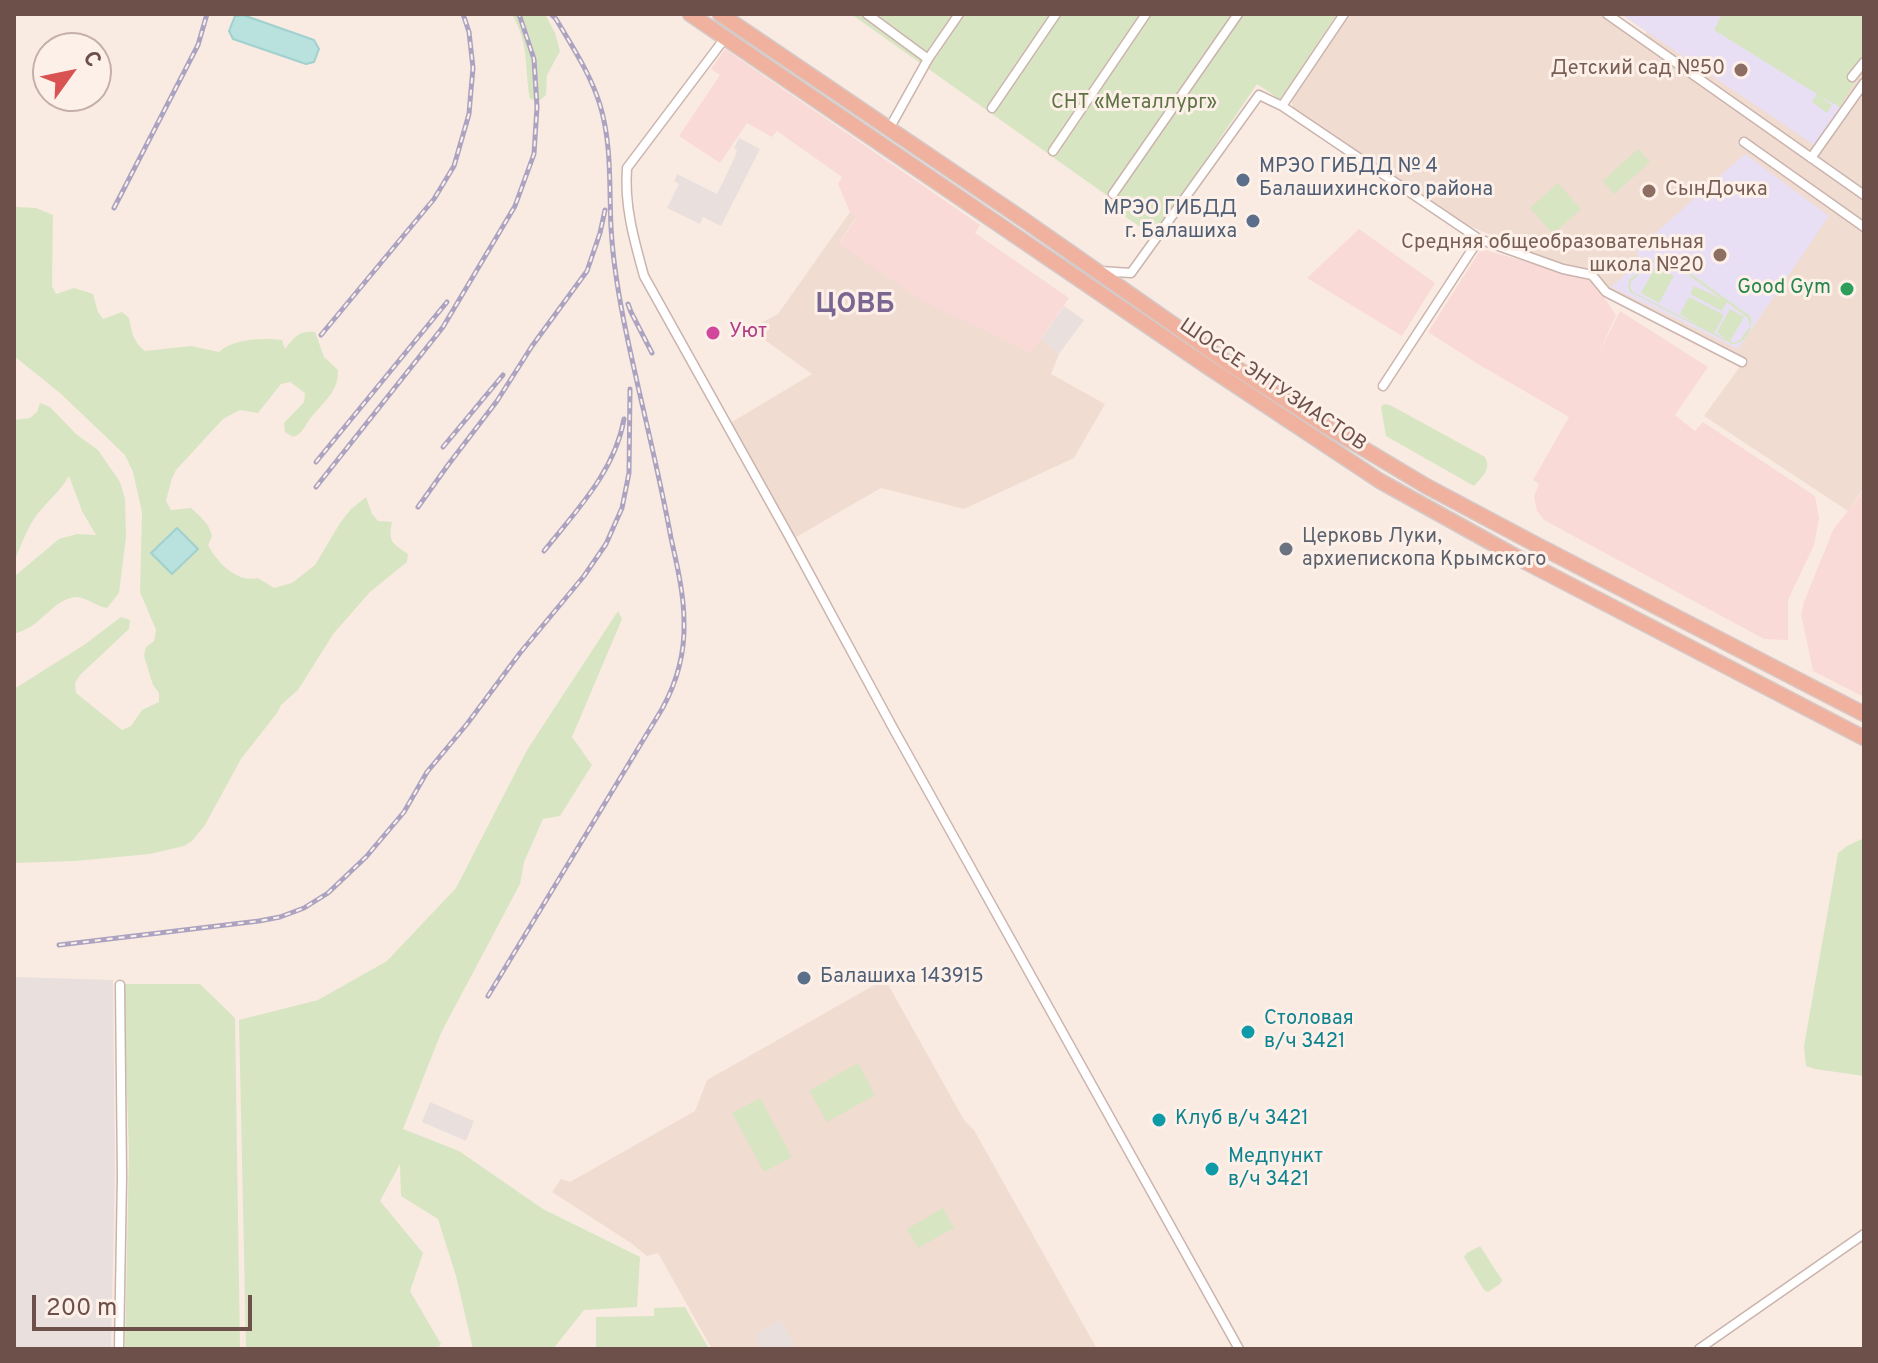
<!DOCTYPE html>
<meta charset="utf-8">
<style>
body{margin:0}
#map{position:relative;width:1878px;height:1363px;overflow:hidden;background:#f9ebe2;font-family:Overpass,sans-serif}
canvas{display:block}
.frame{position:absolute;inset:0;border:16px solid #6e504b;pointer-events:none}
.north{position:absolute;left:32px;top:32px;width:80px;height:80px;box-sizing:border-box;background:#fdf0e8;border:2px solid #c4b0a9;border-radius:50%;rotate:57deg;font-size:22px;font-weight:700;line-height:32px;text-align:center;color:#6e504b}
.north::after{content:'';display:block;margin:auto;width:28px;height:36px;background:#d95352;clip-path:polygon(50% 0,100% 100%,50% 72%,0 100%)}
.scale{position:absolute;left:32px;top:1295px;width:220px;height:36px;box-sizing:border-box;border:4px solid #6e504b;border-top:0;padding-left:10px;font-size:24px;line-height:28px;white-space:nowrap;color:#6e504b;-webkit-text-stroke:6px #fdf0e8;paint-order:stroke}
</style>
<div id="map">
<canvas width="1878" height="1363"></canvas>
<div class="frame"></div>
<div class="north">С</div>
<div class="scale">200 m</div>
</div>
<script>
const context = document.querySelector('canvas').getContext('2d');
context.lineJoin = 'round';
function paint(path, color) { context.fillStyle = color; context.fill(path, 'evenodd'); }
function strokePath(path, color, width, dash) { context.strokeStyle = color; context.lineWidth = width; context.lineCap = dash ? 'butt' : 'round'; context.setLineDash(dash || []); context.stroke(path); }
function label(font, color, halo, rows, align = 'center') {
  context.font = font + ' Overpass,sans-serif'; context.lineWidth = 6; context.setLineDash([]); context.textBaseline = 'middle'; context.strokeStyle = halo; context.fillStyle = color; for (const [text, x, y, turn = 0] of rows) {
    context.save(); context.translate(x, y); context.rotate((+turn || 0) * Math.PI / 180); context.textAlign = isNaN(turn) ? turn : align; if (halo) context.strokeText(text, 0, 0); context.fillText(text, 0, 0); context.restore();
  }
}
paint(new Path2D(`
 M1348 14H1598L1638 41 1647 32 1621 14H1742L1864 63V488L1848 511 1704 416 1744 361 1617 295 1591 273 1565 266 1467 225 1296 112 1293 107 1291 100Z
 M850 212 857 216 839 243 1041 339 1059 354 1051 374 1105 404 1074 458 964 509 881 488 791 540 727 425 812 374 750 329 778 314Z
 M885 979 964 1120 974 1130 1097 1349H712L658 1253 647 1256 631 1243 552 1192 561 1179 570 1182 695 1111 707 1080Z`), '#f0dcd1');
paint(new Path2D(`
 M725 49 980 225 975 233 1069 298 1031 353 921 300 839 244 857 217 850 212 838 184 842 177 777 131 772 137 747 123 720 163 679 136 720 75 711 69Z
 M1359 229 1435 283 1402 336 1307 278Z
 M1481 249 1592 280 1616 315 1599 353 1620 311 1708 367 1675 415 1695 431 1703 422 1815 496 1819 518 1814 545 1788 600V640L1764 639 1544 520 1537 511 1534 496 1539 484 1533 480 1569 417 1478 364 1428 332Z
 M1864 490V697L1813 671 1801 614 1804 602 1833 530Z`), '#f9dad7');
paint(new Path2D(`
 M739 138 760 149 721 226 703 217 700 224 667 208 679 184 674 181 677 174 717 194 735 157 737 150 734 148Z
 M1064 306 1084 320 1059 354 1041 339Z
 M14 977 113 980 115 1175 111 1349H14Z
 M430 1102 474 1121 466 1141 422 1122Z
 M780 1320 797 1349H763L755 1334Z`), '#e9e0dd');
paint(new Path2D(`
 M1621 14H1722L1715 30 1840 107 1814 145Z
 M1745 154 1829 216 1738 349 1611 287 1641 261 1636 250Z`), '#e9dff5');
paint(new Path2D(`
 M512 14H545L555 33 560 51 547 75 546 95 539 101 530 99C524 67 530 46 512 14Z
 M851 14H1337L1281 100 1257 84 1154 236 1109 206 1112 199Z
 M1722 14H1864V73L1856 80 1840 107 1819 96 1832 105 1827 113 1812 102 1817 94 1714 30Z
 M1638 149 1650 162 1614 194 1603 181Z
 M1558 183 1581 209 1553 234 1530 208Z
 M14 205 17 207 36 208 53 215 52 286 56 294 74 288 93 294 98 312 103 319 122 312 129 318C132 332 133 342 145 351L191 346 219 352C234 338 263 338 282 340L285 349C294 337 299 330 315 332L324 357 338 370C339 392 322 403 310 419 304 427 303 433 293 437L285 432 284 423 304 402 305 393 290 382 281 384 258 413 240 410 223 419 176 470 172 478 166 501 171 510 191 508C200 516 209 523 212 536L208 545C217 562 236 583 258 578L274 588 292 583 315 565 340 523 351 509 366 497 372 514 378 521 392 522C388 542 392 543 408 554L407 562 370 592 334 633 298 690 281 705 277 713 241 759 205 825 192 841 184 846 150 854 75 861 14 863V689L84 645 121 617 130 620 129 629 80 675 75 683 76 693 122 730 131 726 142 710 159 702V693L153 685 144 656 146 647 154 641 156 630 140 592 142 512 133 472 125 455 60 393 14 356Z
 M1660 255 1666 256 1750 316C1755 328 1744 345 1732 344L1630 292 1628 287 1629 280ZM1660 257 1665 258 1722 299 1694 286 1690 294 1722 311 1727 302 1748 318 1750 326 1740 340 1734 343 1730 341 1744 317 1730 309 1717 332 1727 340 1714 333 1724 315 1689 297 1680 314 1698 325 1633 292 1630 287 1631 281Z
 M1656 266 1674 276 1659 303 1641 293Z
 M40 403 50 407 76 434 98 450 120 482 125 499 126 537 119 593 107 608C96 606 86 597 76 597 59 598 45 617 32 626 27 629 20 632 14 634V571L16 575 59 539 77 534 96 535 82 511 69 476C60 492 47 501 36 516 26 530 21 546 14 562V420L30 418 37 412Z
 M1384 404 1390 405 1485 457C1492 469 1481 478 1474 486L1386 436 1381 407Z
 M618 611 622 619 572 737 592 765 560 816 543 819 524 862 520 884 441 1033 403 1129 459 1151 543 1209 640 1257 637 1307 584 1310 553 1349H473L456 1276 438 1219 401 1196 400 1164 380 1201 423 1253 410 1291 441 1344 437 1349H246L239 1020 318 1000 387 961 456 888 527 750Z
 M1864 838V1076L1815 1069 1806 1066 1804 1046 1838 853 1847 846Z
 M123 984H200L235 1018 240 1349H125L129 1151Z
 M858 1063 875 1095 827 1122 809 1091Z
 M760 1098 792 1157 764 1172 732 1113Z
 M943 1208 954 1228 918 1248 907 1229Z
 M1480 1246 1502 1280 1500 1284 1488 1292 1484 1290 1464 1257 1467 1253Z
 M685 1307 709 1349H596V1317L654 1316V1308Z`), '#d8e5c2');
const water = new Path2D(`
 M243 15 314 40 319 49 314 62 306 64 233 39 229 31 235 16Z
 M177 528 198 549 172 574 151 553Z`);
paint(water, '#b9e1de');
strokePath(water, '#a0d1cf', 2);
const minor = new Path2D(`
 M867 14 928 59
 M1607 14 1864 195
 M725 38 627 168C624 205 634 240 644 276L789 536 893 728 1239 1349
 M1852 77 1864 62
 M1282 106 1344 14
 M992 108 1056 14
 M889 129 928 59 959 14
 M1744 142 1864 227
 M1053 151 1146 14
 M1811 158 1864 83
 M1113 194 1238 14
 M1100 271 1131 273 1259 95 1282 106 1479 239 1563 269 1592 275 1606 292 1742 362
 M1383 386 1479 239
 M119 1349 122 1177 120 985
 M1699 1349 1864 1234`);
const trunk = new Path2D(`
 M690 14 1208 367 1380 481 1524 561 1864 738
 M720 14 1021 218 1227 362 1329 428 1426 486 1535 544 1864 714`);
strokePath(minor, '#cbb4ad', 11);
strokePath(trunk, '#d4cac9', 17);
strokePath(minor, '#fff', 8);
strokePath(trunk, '#f0b29f', 14);
const rail = new Path2D(`
 M114 208 198 45 207 14
 M628 304 631 312 652 353
 M321 335 434 199 454 166 469 114 471 90 473 68 469 32 463 14
 M443 447 503 375
 M316 462 447 302
 M316 487 443 327 515 206 534 154 537 107 534 59 519 14
 M418 507 448 465 497 401 532 346 587 271 600 233 605 210
 M544 551C576 511 615 471 624 419
 M59 945 259 921 280 917 304 908 328 893 366 857 404 812 427 772 467 724 520 653 584 576 606 544 622 508 629 473 630 389
 M488 996 662 709C677 682 685 654 684 622 684 594 677 565 671 538 659 472 642 407 628 341 620 304 613 265 611 227 609 187 612 144 600 105 591 75 572 46 556 19L551 14`);
strokePath(rail, '#aca3c1', 5);
strokePath(rail, '#fdf0e8', 2, [6]);
for (const [x, y, r, color] of [
 [1741,70,8,"#8d6e63"],
 [1243,180,8,"#5c6f8a"],
 [1649,191,8,"#8d6e63"],
 [1253,221,8,"#5c6f8a"],
 [1720,255,8,"#8d6e63"],
 [1847,289,8,"#2e9e5b"],
 [713,333,8,"#d1479c"],
 [1286,549,8,"#6b7280"],
 [804,978,8,"#5c6f8a"],
 [1248,1032,8,"#0f9aa8"],
 [1159,1120,8,"#0f9aa8"],
 [1212,1169,8,"#0f9aa8"]
]) { const dot = new Path2D(); dot.arc(x, y, r, 0, 2 * Math.PI); context.fillStyle = color; context.fill(dot); strokePath(dot, '#fdf0e8', 3); }
label('20px', '#785e54', '#fdf0e8', [
 ["Детский сад №50",1725,70],
 ["СынДочка",1665,191,"left"],
 ["Средняя общеобразовательная",1704,244],
 ["школа №20",1704,267]
], 'right');
label('20px', '#5d7344', '#fdf0e8', [
 ["СНТ «Металлург»",1134,104]
]);
label('20px', '#4e5e75', '#fdf0e8', [
 ["МРЭО ГИБДД № 4",1259,168],
 ["Балашихинского района",1259,191],
 ["МРЭО ГИБДД",1237,210,"right"],
 ["г. Балашиха",1237,233,"right"],
 ["Балашиха 143915",820,978]
], 'left');
label('20px', '#27864d', '#fdf0e8', [
 ["Good Gym",1831,289]
], 'right');
label('20px', '#b23c85', '#fdf0e8', [
 ["Уют",729,333]
], 'left');
label('20px', '#6e504b', '#fdf0e8', [
 ["ШОССЕ ЭНТУЗИАСТОВ",1272,386,34]
]);
label('20px', '#5b616d', '#fdf0e8', [
 ["Церковь Луки,",1302,538],
 ["архиепископа Крымского",1302,561]
], 'left');
label('20px', '#0d838f', '#fdf0e8', [
 ["Столовая",1264,1020],
 ["в/ч 3421",1264,1043],
 ["Клуб в/ч 3421",1175,1120],
 ["Медпункт",1228,1158],
 ["в/ч 3421",1228,1181]
], 'left');
label('bold 28px', '#7a6791', '#fdf0e8', [
 ["ЦОВБ",855,306]
]);
</script>
